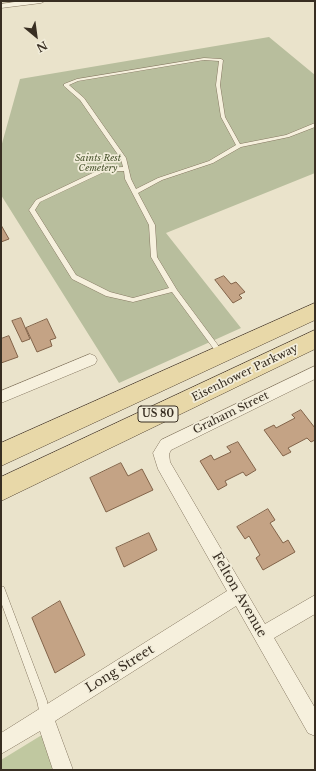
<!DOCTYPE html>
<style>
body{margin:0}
#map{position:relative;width:316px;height:771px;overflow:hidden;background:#eae3cb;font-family:"Libre Baskerville",serif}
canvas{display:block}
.frame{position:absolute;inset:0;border:2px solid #382e22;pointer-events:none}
.north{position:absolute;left:16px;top:16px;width:40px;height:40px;-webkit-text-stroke:3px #f2edda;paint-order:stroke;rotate:151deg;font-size:11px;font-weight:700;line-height:16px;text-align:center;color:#382e22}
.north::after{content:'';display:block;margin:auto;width:14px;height:18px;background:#382e22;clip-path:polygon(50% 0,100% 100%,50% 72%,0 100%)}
</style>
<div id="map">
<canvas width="316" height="771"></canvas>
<div class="frame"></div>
<div class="north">N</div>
</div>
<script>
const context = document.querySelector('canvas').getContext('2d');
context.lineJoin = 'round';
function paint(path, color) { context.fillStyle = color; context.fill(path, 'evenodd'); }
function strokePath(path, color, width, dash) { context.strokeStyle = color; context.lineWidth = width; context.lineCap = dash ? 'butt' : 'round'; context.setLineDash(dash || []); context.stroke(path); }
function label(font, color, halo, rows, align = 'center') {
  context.font = font + ' "Libre Baskerville",serif'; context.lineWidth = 3.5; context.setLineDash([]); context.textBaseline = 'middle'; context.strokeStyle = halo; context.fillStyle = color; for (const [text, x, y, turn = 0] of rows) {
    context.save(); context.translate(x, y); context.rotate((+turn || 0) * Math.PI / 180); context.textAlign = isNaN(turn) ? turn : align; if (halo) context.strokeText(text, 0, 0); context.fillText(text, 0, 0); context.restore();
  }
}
paint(new Path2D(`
 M50 730 63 770H1V760Z`), '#c0c8a0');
paint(new Path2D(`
 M269 37 315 75V173L166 233 241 328 119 383 1 195V147L20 79Z`), '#b8be9d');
const building = new Path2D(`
 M1 225 9 239 1 242Z
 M224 276 231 284 236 282 245 292 239 295 242 298 233 303 215 280Z
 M21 318 30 339 22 342 12 321Z
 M47 319 56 338 50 340 52 346 37 352 26 328Z
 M9 336 18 357 1 363V339Z
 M301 410 315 428V440L311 442 307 438 288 448 291 452 283 456 264 430 274 425 276 428 295 418 292 415Z
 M238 442 256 470 246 476 243 472 225 481 227 485 218 490 200 461 211 455 214 460 231 452 227 447Z
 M121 463 128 476 142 469 153 490 106 512 90 478Z
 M268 509 275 520 270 523 283 543 288 540 295 552 263 570 256 558 260 555 249 536 245 539 237 527Z
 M149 533 157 550 124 567 116 548Z
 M60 601 85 655 55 673 32 618Z`);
paint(building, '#c4a385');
strokePath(building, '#826349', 1);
const service = new Path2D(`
 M204 58 221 59 223 60 220 85 225 117 240 144 286 135 315 123V127L289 137 241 147 213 163 162 180 138 193 155 225 157 257 177 290 223 352 224 354 223 356H219L172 292 133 302 106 296 72 279 29 210 36 200 103 168 123 167 121 159 80 100 64 86V84L77 79ZM204 60 219 61 216 85 221 117 236 145 209 161 158 178 136 189 131 179 126 158 84 98 69 85 78 81ZM106 171H124L125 179 149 225 151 257 169 288 133 298 110 292 76 275 35 210 40 202Z
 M1 586 4 587 5 590 47 701 49 716 47 719 44 721 41 719 37 701 1 602Z`);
const minor = new Path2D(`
 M22 1H45L41 3 1 8V4Z
 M90 354 95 356 97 360 95 364 1 403V391Z
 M315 366V379L171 450 169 454 170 462 265 624 315 595V614L274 638 315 708V736L308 733 236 606 55 721 73 770H53L40 731 1 754V733L227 591 158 469 153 453 161 440Z`);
const primary = new Path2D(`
 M315 303V320L1 466V443Z
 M315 330V349L1 501V477Z`);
strokePath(service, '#857761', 1);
strokePath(minor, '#857761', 1);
strokePath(primary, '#544534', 1);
paint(service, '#f6f0dd');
paint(minor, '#f6f0dd');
paint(primary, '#e8d8a8');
label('italic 9px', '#46522b', '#f2edda', [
 ["Saints Rest",98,158],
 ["Cemetery",98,168]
]);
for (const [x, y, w] of [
 [158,414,40]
]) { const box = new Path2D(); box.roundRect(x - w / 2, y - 8, w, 16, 3); context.fillStyle = '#f2edda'; context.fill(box); strokePath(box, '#382e22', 1); }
label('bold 10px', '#382e22', null, [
 ["US 80",158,414]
]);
label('11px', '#382e22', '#f2edda', [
 ["Eisenhower Parkway",245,373,-26],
 ["Graham Street",231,413,-26]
]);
label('13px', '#382e22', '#f2edda', [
 ["Felton Avenue",239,595,60],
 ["Long Street",120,669,-32]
]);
</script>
